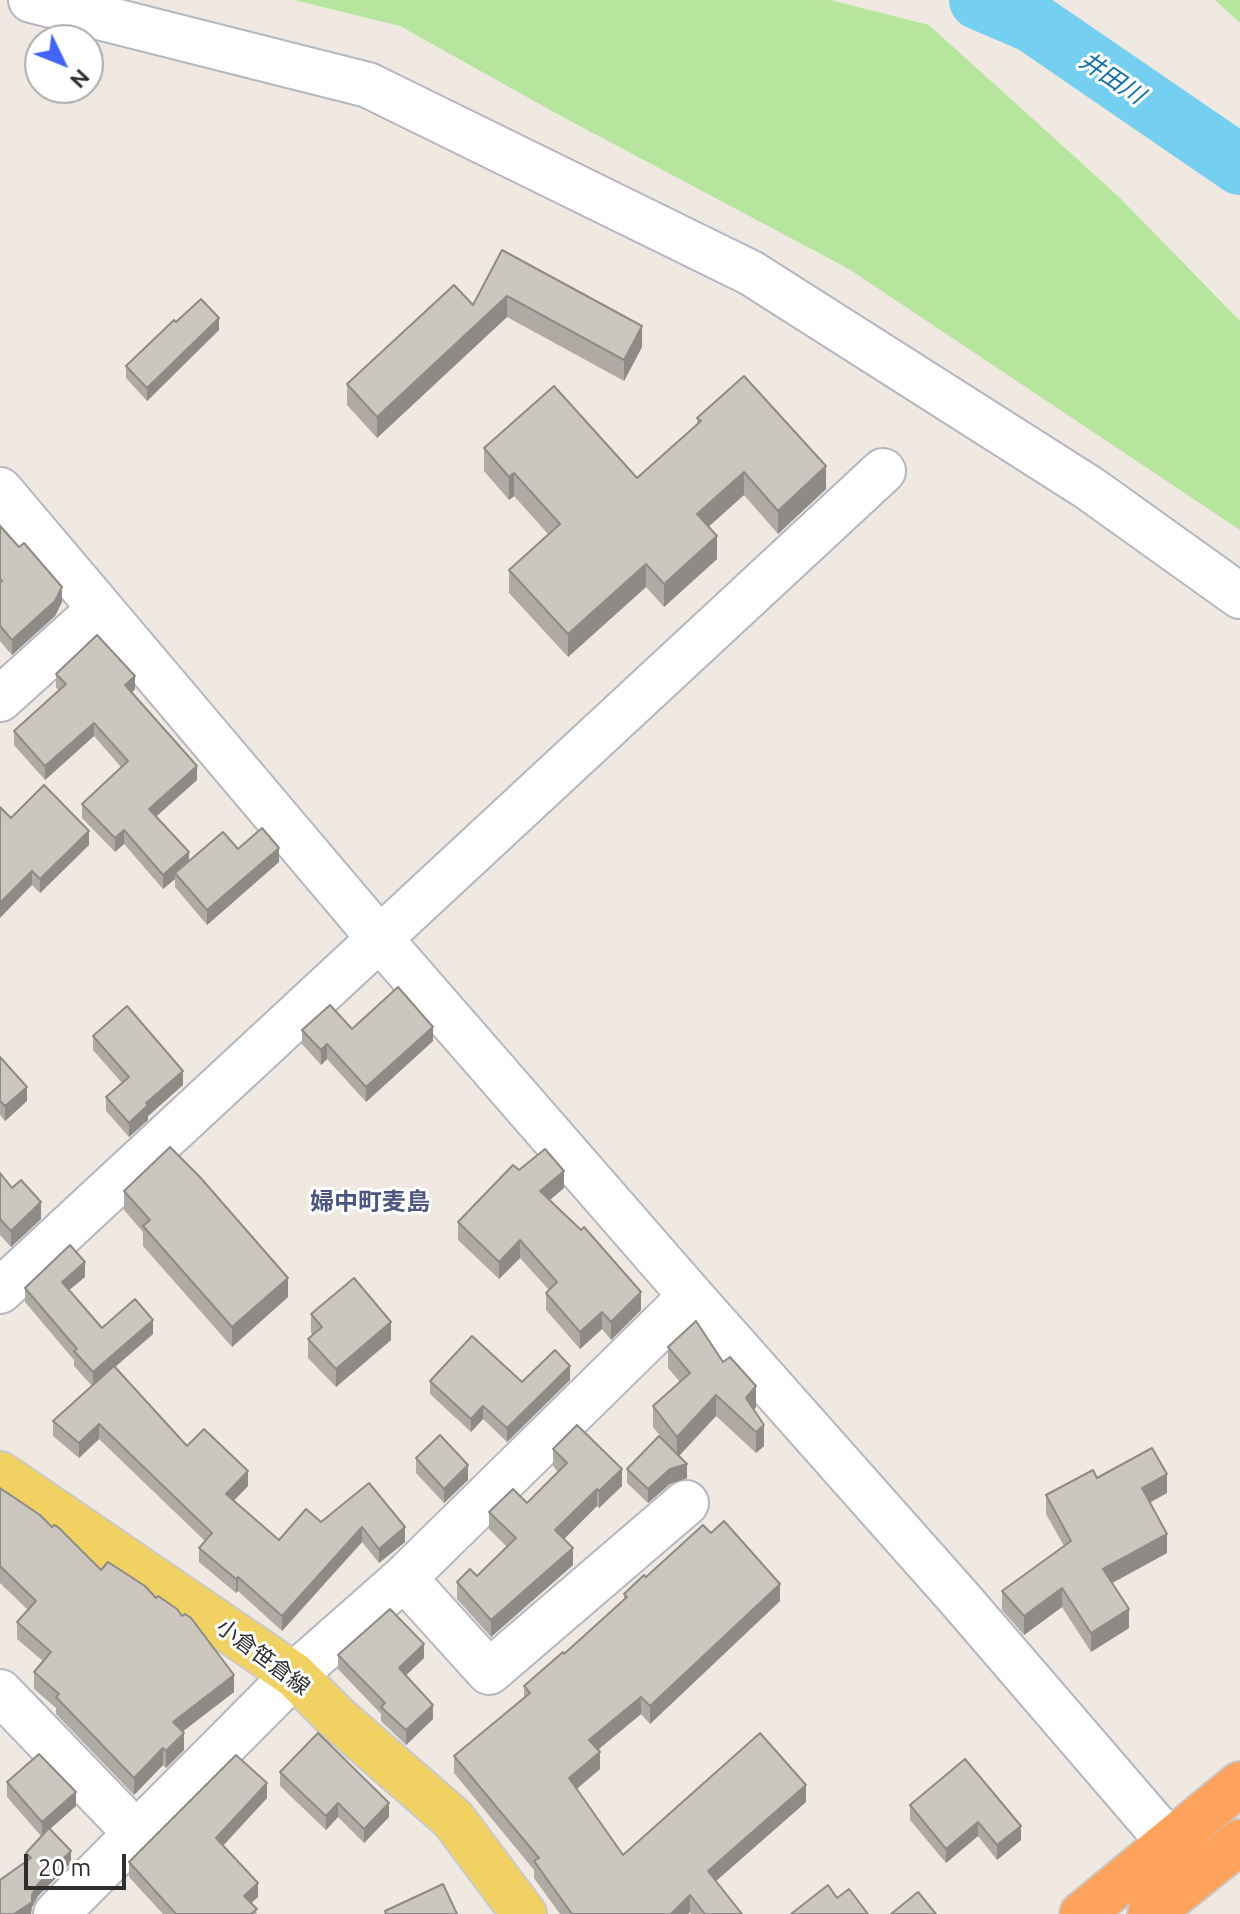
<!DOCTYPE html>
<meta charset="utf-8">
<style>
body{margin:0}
#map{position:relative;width:1240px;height:1914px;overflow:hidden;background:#efe9e1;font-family:Ubuntu,sans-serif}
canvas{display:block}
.north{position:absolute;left:24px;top:24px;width:80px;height:80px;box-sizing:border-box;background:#fff;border:2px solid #ababab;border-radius:50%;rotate:133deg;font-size:22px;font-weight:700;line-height:32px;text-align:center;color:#2e2e2e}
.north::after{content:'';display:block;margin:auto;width:28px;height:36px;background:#4264fb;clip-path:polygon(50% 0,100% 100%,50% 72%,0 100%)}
.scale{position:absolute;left:24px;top:1854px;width:102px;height:36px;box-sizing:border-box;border:4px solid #2e2e2e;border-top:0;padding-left:10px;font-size:24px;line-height:28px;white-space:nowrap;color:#2e2e2e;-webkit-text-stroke:6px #fff;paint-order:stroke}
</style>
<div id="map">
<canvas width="1240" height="1914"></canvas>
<div class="north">N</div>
<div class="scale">20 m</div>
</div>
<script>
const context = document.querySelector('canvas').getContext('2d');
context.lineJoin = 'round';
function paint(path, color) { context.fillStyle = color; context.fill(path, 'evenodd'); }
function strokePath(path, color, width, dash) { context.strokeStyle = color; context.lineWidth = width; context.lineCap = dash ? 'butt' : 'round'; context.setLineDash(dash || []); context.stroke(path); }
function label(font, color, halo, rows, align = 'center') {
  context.font = font + ' Ubuntu,"Noto Sans JP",sans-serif'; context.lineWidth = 6; context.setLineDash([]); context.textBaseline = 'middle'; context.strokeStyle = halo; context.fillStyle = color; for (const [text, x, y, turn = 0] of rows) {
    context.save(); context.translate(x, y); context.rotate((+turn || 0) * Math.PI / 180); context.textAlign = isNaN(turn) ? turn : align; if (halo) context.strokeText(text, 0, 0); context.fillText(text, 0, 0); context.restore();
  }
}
paint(new Path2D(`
 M294 0H830L929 25 1118 196 1240 321V530L849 269 561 116 400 26Z
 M1215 0H1240V23L1238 21Z`), '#b6e59e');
strokePath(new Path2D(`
 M979 0 1033 23 1240 165`), '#75cff0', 60);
const minor = new Path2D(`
 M31 0 368 85 751 273 1089 488 1240 596
 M0 490 380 939 691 1296 959 1598 1169 1842
 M0 699 100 609
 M0 1291 883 471
 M404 1578 489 1672 686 1503
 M0 1692 136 1833
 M56 1914 294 1675 404 1578 691 1296`);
const major = new Path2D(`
 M0 1474 294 1675 336 1717 453 1819 524 1914`);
const highway = new Path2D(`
 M1082 1914 1240 1784
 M1150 1914 1240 1842`);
strokePath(minor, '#b4b7c1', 48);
strokePath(major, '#c9c9c9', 48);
strokePath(highway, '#c9c9c9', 48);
strokePath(minor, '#fff', 44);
strokePath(major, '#f2d163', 44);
strokePath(highway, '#ffa35c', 44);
paint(new Path2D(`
 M502 250 642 347 624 381 507 317 377 438 347 405V384L473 305Z
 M176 322 219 330 147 401 126 378V366Z
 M697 418 826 489 778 534 744 495 708 527 717 559 664 607 646 587 568 657 509 593V570L548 534 514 496 509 500 484 471V448L637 478 697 424Z
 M0 526 62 602 55 616 12 655 0 641Z
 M56 674 135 689 132 693 197 780 156 816 189 861 238 849 279 862 207 925 175 887V879L163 889 124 844 115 852 82 818V804L121 767 94 736 45 780 14 745V731L59 690 56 688Z
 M11 818 89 845 40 893 32 885Z
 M352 1029 433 1041 366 1102 327 1059 321 1065 302 1044V1030Z
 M93 1036 183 1085 148 1116V1120L129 1137 106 1111V1097L122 1083 93 1050Z
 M0 1057 27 1101 5 1121 0 1115Z
 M519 1170 564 1188 550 1200 641 1310 611 1340 602 1329 580 1349 546 1310V1293L549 1290 520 1258 499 1279 458 1240V1222Z
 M0 1173 12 1188 41 1219 11 1247 0 1235Z
 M124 1191 288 1297 232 1347 143 1246V1232L124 1210Z
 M85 1277 69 1290 102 1328 153 1334 115 1367 187 1446 248 1486 233 1501 279 1540 321 1522 369 1483 405 1542 379 1563 362 1542 282 1631 238 1591 236 1593 199 1562V1548L205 1541 99 1439 79 1458 53 1436V1421L92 1386 74 1366V1360L25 1302V1288Z
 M311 1314 391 1340 336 1387 308 1358V1339L313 1335 311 1333Z
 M668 1347 723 1362 756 1407 754 1410 764 1446 756 1453 716 1416 679 1456 687 1478 670 1484 648 1503 627 1483V1469L665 1442 653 1427V1406L680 1382 668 1368Z
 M570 1380 507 1442 483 1419 471 1432 430 1394V1381L522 1382Z
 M553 1449 622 1486 599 1508 597 1506 564 1539 573 1565 491 1637 457 1599V1582L477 1576 507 1547 489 1529V1512L527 1503 558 1472 553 1466Z
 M416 1458 468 1480 444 1503 416 1473Z
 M1097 1478 1167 1493 1150 1502 1167 1553 1112 1583 1129 1628 1091 1652 1062 1607 1024 1635 1002 1610V1591L1064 1546 1046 1514V1495Z
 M0 1488 52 1527 234 1692 183 1731 184 1750 166 1768 163 1765 134 1795 56 1714V1708L34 1689V1672L43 1661 17 1639V1622L28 1610 0 1583Z
 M646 1577 780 1601 650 1724 641 1714 598 1750 600 1769 577 1789 623 1855 806 1802 716 1881 742 1914H691L690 1912 688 1914H560L534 1878V1870L454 1773V1756L524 1698V1686L564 1654 624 1599V1594Z
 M338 1655 424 1658 406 1675 433 1719 406 1745 381 1721V1714L338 1669Z
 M965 1759 1021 1840 997 1860 978 1836 946 1863 910 1820V1805Z
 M280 1772 389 1817 364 1843 338 1817 326 1830 280 1786Z
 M7 1782 76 1806 50 1829 71 1863 38 1896 32 1907V1914L26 1853 41 1836 7 1797Z
 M267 1798 223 1846 258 1897 251 1903 257 1914H163L129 1877V1862Z`), '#afaba4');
paint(new Path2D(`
 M507 296V317L377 438V417Z
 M219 318V330L147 401V388Z
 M642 326V347L624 381V360Z
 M826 466V489L778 534V511Z
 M744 472V495L697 537V514Z
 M514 473V496L509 500V477Z
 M717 536V559L664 607V584Z
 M646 564V587L568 657V634Z
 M62 587V602L55 616 12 655V640Z
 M135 676V689L125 699V685Z
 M94 723V736L45 780V766Z
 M197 766V780L149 823V809Z
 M124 830V844L115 852V838Z
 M89 831V845L40 893V879Z
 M279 848V862L207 925V910Z
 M189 852V866L175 873V879L163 889V875Z
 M32 871V885L0 918V903Z
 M433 1027V1041L366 1102V1087Z
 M327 1044V1059L321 1065V1050Z
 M183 1071V1085L148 1116V1120L129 1137V1123L146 1103Z
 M27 1087V1101L5 1121V1106Z
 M564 1171V1188L540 1208V1191Z
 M41 1202V1219L11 1247V1231Z
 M520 1240V1258L499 1279V1262Z
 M85 1262V1277L62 1296V1282Z
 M288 1278V1297L232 1347V1327Z
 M641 1292V1310L611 1340V1322Z
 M602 1312V1329L580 1349V1332Z
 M153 1320V1334L93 1386V1372Z
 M391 1322V1340L336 1387V1369Z
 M570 1366V1380L507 1442V1428Z
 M756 1386V1407L746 1419V1398Z
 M716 1395V1416L677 1458V1437Z
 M483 1406V1419L471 1432V1419Z
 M99 1424V1439L79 1458V1443Z
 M764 1425V1446L756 1453V1432Z
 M687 1464V1478L670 1484 648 1503V1489L670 1469Z
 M468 1465V1480L444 1503V1489Z
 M622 1469V1486L599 1508V1491Z
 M248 1471V1486L226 1509V1494Z
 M1167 1474V1493L1142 1507V1488Z
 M597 1489V1506L555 1548V1530Z
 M362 1527V1542L282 1631V1616Z
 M405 1527V1542L379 1563V1549Z
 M1167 1534V1553L1103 1588V1569Z
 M573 1548V1565L491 1637V1620Z
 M238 1577V1591L236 1593V1579Z
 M780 1584V1601L650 1724V1706Z
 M1062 1588V1607L1024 1635V1616Z
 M1129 1609V1628L1091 1652V1633Z
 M424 1644V1658L399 1682V1668Z
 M234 1675V1692L173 1739V1722Z
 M641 1697V1714L589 1757V1740Z
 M433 1705V1719L406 1745V1730Z
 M184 1733V1750L166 1768V1751Z
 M163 1748V1765L134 1795V1778Z
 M600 1752V1769L569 1795V1778Z
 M267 1783V1798L216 1853V1838Z
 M806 1785V1802L708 1888V1871Z
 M76 1792V1806L42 1836V1822Z
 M338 1803V1817L326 1830V1816Z
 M389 1803V1817L364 1843V1829Z
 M978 1822V1836L946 1863V1849Z
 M1021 1826V1840L997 1860V1845Z
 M71 1851V1863L38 1896 32 1907 31 1914H14L32 1895 38 1884Z
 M258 1883V1897L244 1910V1896Z
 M690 1895V1912L688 1914H671Z`), '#8e8b86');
const building = new Path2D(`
 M502 250 642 326 624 360 507 296 377 417 347 384 454 285 473 305Z
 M201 299 219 318 147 388 126 366 174 320 176 322Z
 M744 376 826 466 778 511 744 472 697 514 717 536 664 584 646 564 568 634 509 570 560 524 514 473 509 477 484 448 554 386 637 478 701 421 697 418Z
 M0 526 19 547 24 543 62 587 55 601 12 640 0 626V583L2 581 0 579Z
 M97 635 135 676 125 685 197 766 149 809 189 852 163 875 124 830 115 838 82 804 128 761 94 723 45 766 14 731 66 684 56 674Z
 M44 785 89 831 40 879 32 871 0 903V807L11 818Z
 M262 828 279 848 207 910 175 873 223 832 238 849Z
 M398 987 433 1027 366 1087 327 1044 321 1050 302 1030 330 1005 352 1029Z
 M127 1006 183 1071 146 1103 148 1105 129 1123 106 1097 129 1077 93 1036Z
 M0 1057 27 1087 5 1106 0 1101Z
 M170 1147 199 1176 288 1278 232 1327 143 1226 150 1220 124 1191Z
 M545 1149 564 1171 540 1191 581 1230 584 1227 641 1292 611 1322 602 1312 580 1332 546 1293 557 1282 520 1240 499 1262 458 1222 513 1165 519 1170Z
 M0 1173 12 1188 21 1180 41 1202 11 1231 0 1219Z
 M70 1245 85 1262 62 1282 102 1328 135 1299 153 1320 93 1372 74 1351 77 1349 25 1288Z
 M354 1278 391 1322 336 1369 308 1339 322 1327 311 1314Z
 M696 1321 723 1362 730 1357 756 1386 746 1398 764 1425 756 1432 716 1395 677 1437 653 1406 690 1373 668 1347Z
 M472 1336 522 1382 555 1350 570 1366 507 1428 483 1406 471 1419 430 1381Z
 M114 1366 187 1446 204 1429 248 1471 226 1494 279 1540 306 1509 321 1522 369 1483 405 1527 379 1549 362 1527 282 1616 238 1577 236 1579 199 1548 212 1533 99 1424 79 1443 53 1421Z
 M577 1425 622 1469 599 1491 597 1489 555 1530 573 1548 491 1620 457 1582 470 1569 477 1576 516 1538 489 1512 513 1489 527 1503 567 1463 553 1449Z
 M440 1435 468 1465 444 1489 416 1458Z
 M659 1436 687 1464 670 1469 648 1489 627 1469Z
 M1152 1448 1167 1474 1142 1488 1167 1534 1103 1569 1129 1609 1091 1633 1062 1588 1024 1616 1002 1591 1071 1541 1046 1495 1093 1470 1097 1478Z
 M0 1488 40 1515 52 1527 54 1525 58 1527 101 1570 108 1562 145 1586 156 1598 158 1596 177 1609 182 1616 185 1614 191 1618 234 1675 173 1722 184 1733 166 1751 163 1748 134 1778 56 1697 59 1694 34 1672 51 1652 17 1622 36 1601 0 1566Z
 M724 1521 780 1584 650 1706 641 1697 589 1740 600 1752 569 1778 623 1855 760 1733 806 1785 708 1871 742 1914H705L690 1895 671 1914H572L534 1861 539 1858 454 1756 530 1693 524 1686 563 1652 564 1654 627 1597 624 1594 644 1575 646 1577 703 1525 711 1533Z
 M390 1609 424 1644 399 1668 433 1705 406 1730 381 1707 385 1703 338 1655Z
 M318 1733 389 1803 364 1829 338 1803 326 1816 280 1772Z
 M39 1754 76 1792 42 1822 7 1782Z
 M236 1755 267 1783 216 1838 258 1883 244 1896 257 1909 251 1914H176L129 1862Z
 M965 1759 1021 1826 997 1845 978 1822 946 1849 910 1805Z
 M49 1828 71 1851 38 1884 32 1895V1902L14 1914H0V1880L31 1858 26 1853Z
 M443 1884 457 1914H386L385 1911Z
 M828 1885 837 1898 849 1889 868 1914H791Z
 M918 1892 936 1914H891Z`);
paint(building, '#cbc7bf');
strokePath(building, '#8e8b86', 2);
label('22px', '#2e2e2e', '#fff', [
 ["小倉笹倉線",263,1657,37]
]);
label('italic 24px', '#0d6fa3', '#fff', [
 ["井田川",1112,78,34]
]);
label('bold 24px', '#4d5680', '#fff', [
 ["婦中町麦島",370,1202]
]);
</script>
